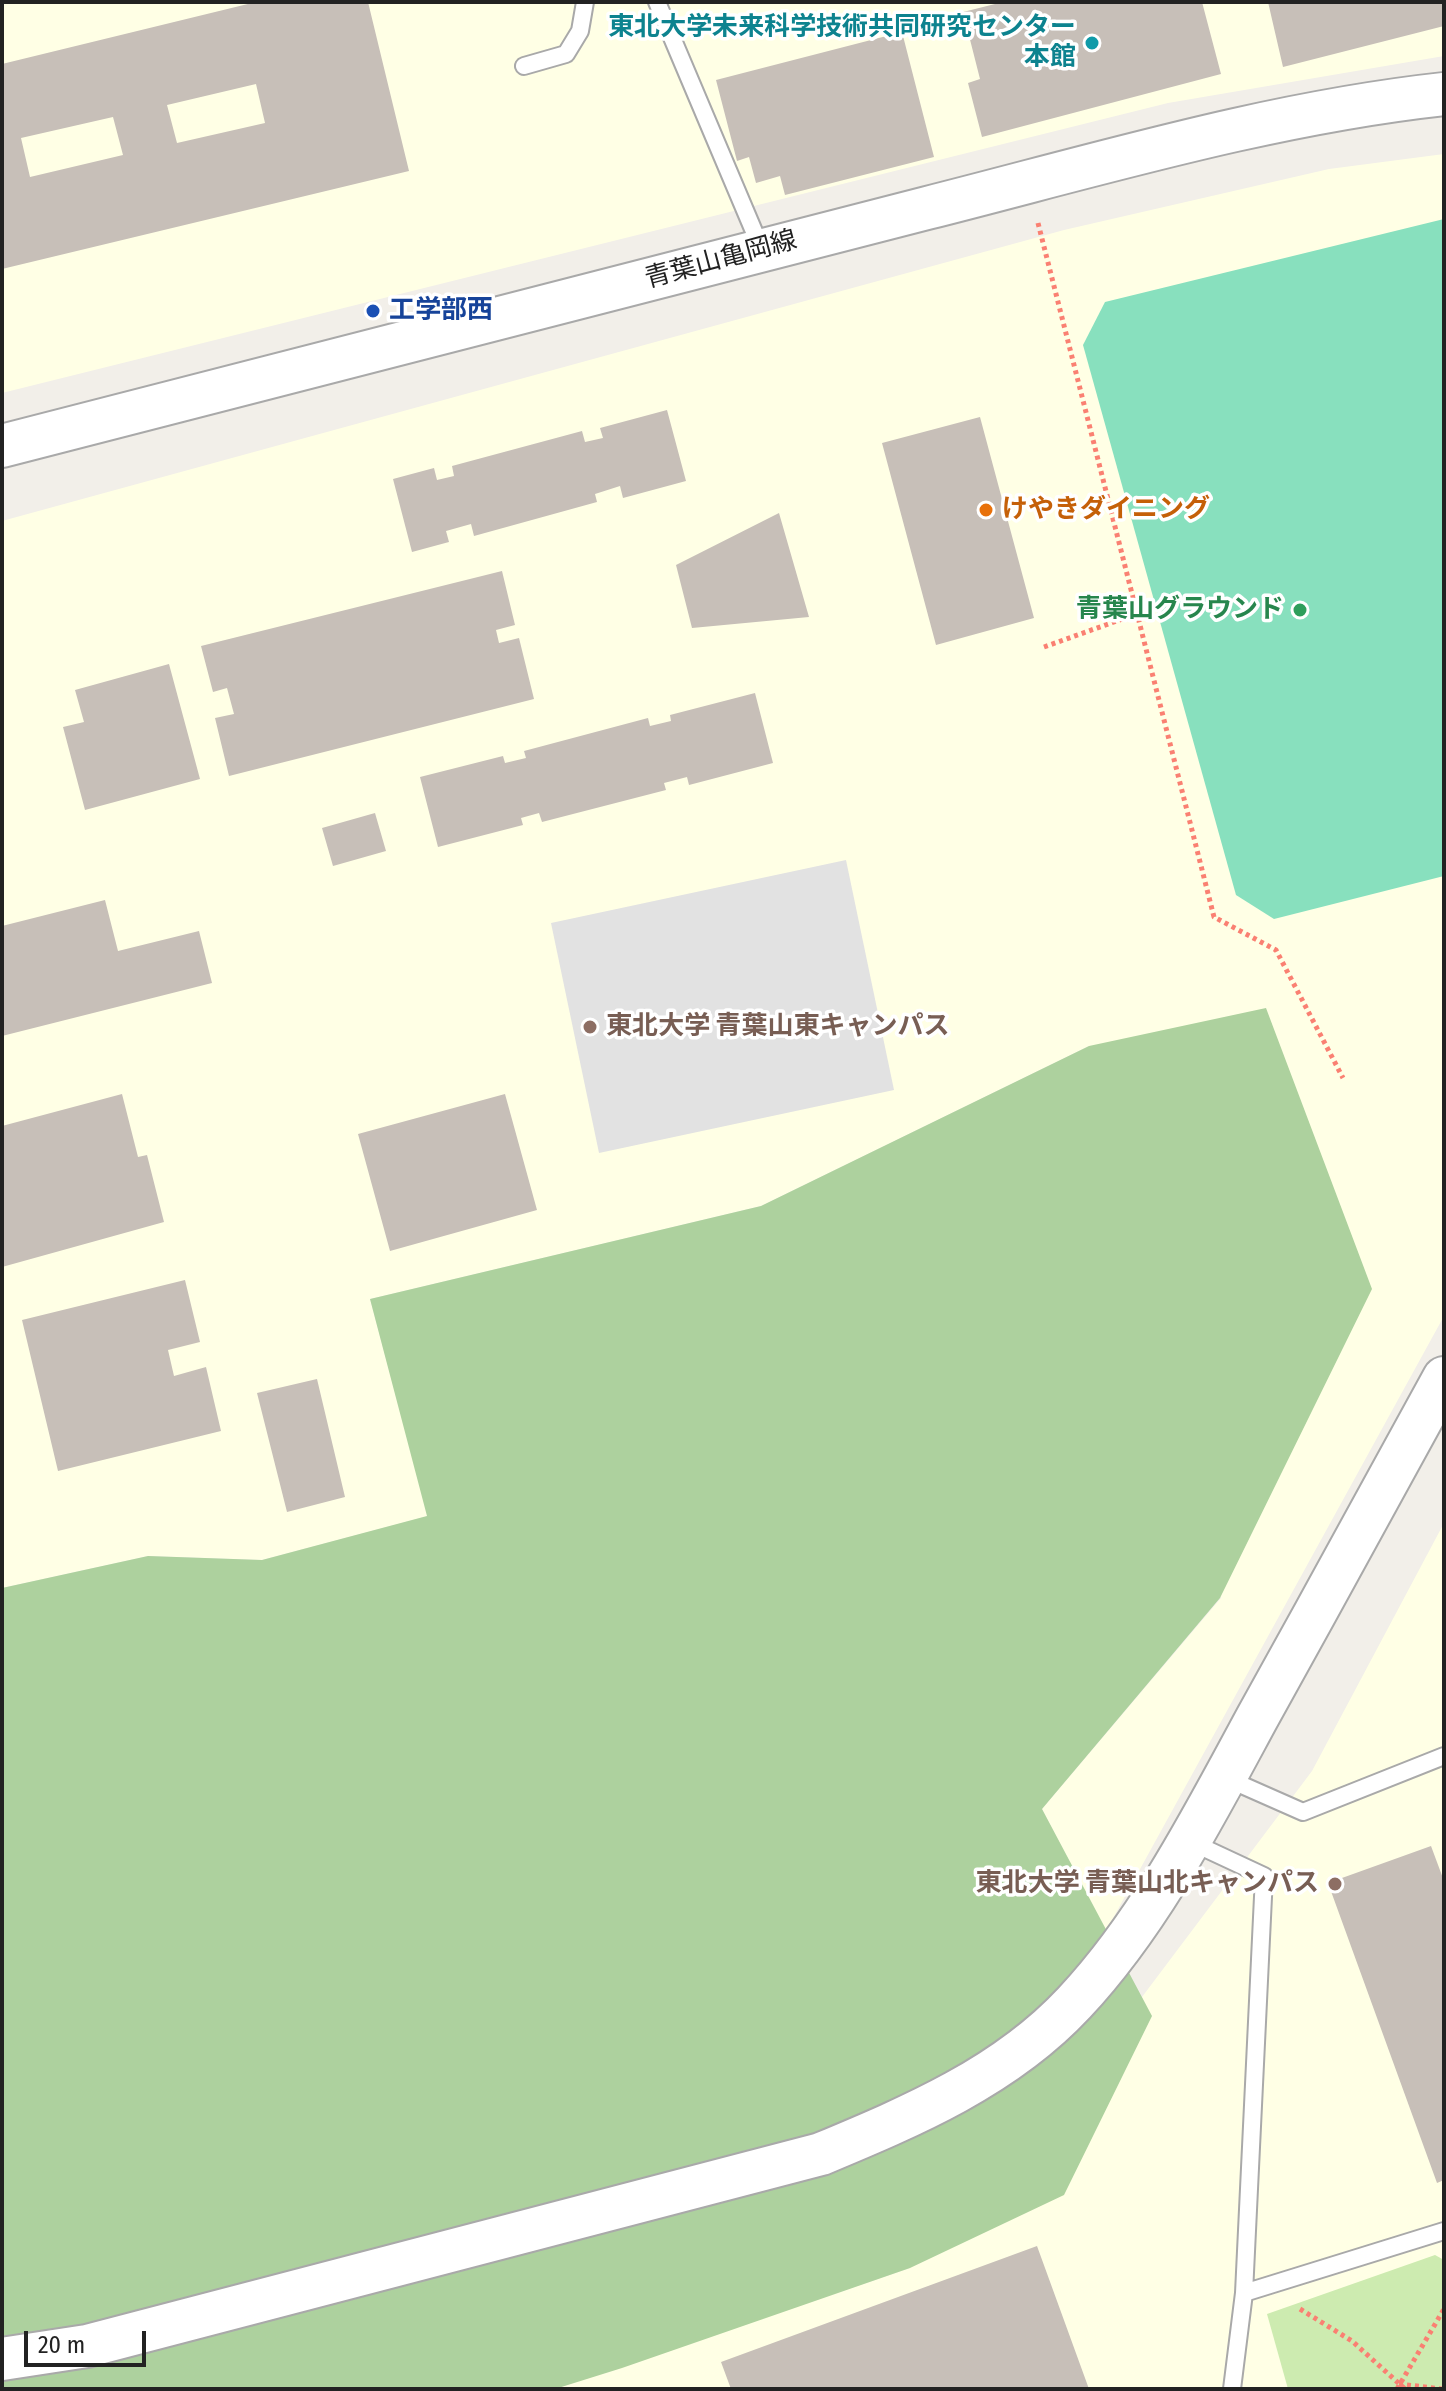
<!DOCTYPE html>
<meta charset="utf-8">
<style>
body{margin:0}
#map{position:relative;width:1446px;height:2391px;overflow:hidden;background:#f2efe9;font-family:"Fira Sans Condensed",sans-serif}
canvas{display:block}
.frame{position:absolute;inset:0;border:4px solid #222;pointer-events:none}
.scale{position:absolute;left:24px;top:2331px;width:122px;height:36px;box-sizing:border-box;border:4px solid #222;border-top:0;padding-left:10px;font-size:24px;line-height:28px;white-space:nowrap;color:#222;-webkit-text-stroke:6px #fff;paint-order:stroke}
</style>
<div id="map">
<canvas width="1446" height="2391"></canvas>
<div class="frame"></div>
<div class="scale">20 m</div>
</div>
<script>
const context = document.querySelector('canvas').getContext('2d');
context.lineJoin = 'round';
function paint(path, color) { context.fillStyle = color; context.fill(path, 'evenodd'); }
function strokePath(path, color, width, dash) { context.strokeStyle = color; context.lineWidth = width; context.lineCap = dash ? 'butt' : 'round'; context.setLineDash(dash || []); context.stroke(path); }
function label(font, color, halo, rows, align = 'center') {
  context.font = font + ' "Fira Sans Condensed","Noto Sans JP",sans-serif'; context.lineWidth = 7; context.setLineDash([]); context.textBaseline = 'middle'; context.strokeStyle = halo; context.fillStyle = color; for (const [text, x, y, turn = 0] of rows) {
    context.save(); context.translate(x, y); context.rotate((+turn || 0) * Math.PI / 180); context.textAlign = isNaN(turn) ? turn : align; if (halo) context.strokeText(text, 0, 0); context.fillText(text, 0, 0); context.restore();
  }
}
paint(new Path2D(`
 M2 2H1444V56L1168 103 2 393Z
 M1444 154V1316L1106 1931 1042 1809 1221 1598 1089 1046 761 1206 370 1299 428 1516 262 1560 148 1556 2 1588V521L1064 230 1329 169Z
 M1444 1523V2389H555L910 2268 1151 2016 1142 1997 1312 1771Z`), '#ffffe5');
paint(new Path2D(`
 M1435 2255 1444 2260V2389H1288L1267 2314Z`), '#cdebb0');
paint(new Path2D(`
 M1266 1008 1372 1289 1220 1598 1042 1809 1152 2016 1064 2195 910 2268 622 2368 555 2389H2V1588L148 1556 262 1560 427 1516 370 1299 761 1206 1089 1046Z`), '#add19e');
paint(new Path2D(`
 M1444 219V876L1274 919 1236 895 1083 345 1105 302Z`), '#88e0be');
paint(new Path2D(`
 M846 860 894 1090 599 1153 551 923Z`), '#e2e2e2');
paint(new Path2D(`
 M256 2H368L409 171 2 269V64ZM256 84 265 123 177 143 167 105ZM113 117 123 155 30 177 21 138Z
 M1003 2H1202L1221 74 982 137 968 83 980 79 963 12Z
 M1268 2H1444V26L1283 67Z
 M902 32 934 157 785 195 780 176 756 183 749 157 737 161 716 80Z
 M667 410 686 481 623 498 620 486 595 494 597 502 474 536 471 524 446 531 449 542 412 552 393 479 434 468 437 480 454 476 452 466 582 431 585 442 603 438 600 428Z
 M980 417 1034 618 936 645 882 443Z
 M779 513 809 617 692 628 676 565Z
 M502 571 515 625 496 630 499 643 519 638 534 699 229 776 215 718 234 714 227 688 213 692 201 646Z
 M169 664 200 779 85 810 63 727 84 722 75 690Z
 M755 693 773 763 689 785 687 777 664 783 666 790 542 822 539 813 521 818 523 825 438 847 420 777 503 756 505 763 526 758 524 751 648 718 650 726 671 721 670 715Z
 M375 813 386 851 333 866 322 828Z
 M105 900 118 951 199 931 212 983 2 1036V926Z
 M122 1094 138 1157 147 1155 164 1222 2 1267V1126Z
 M505 1094 537 1210 390 1251 358 1134Z
 M185 1280 200 1342 168 1350 174 1376 206 1367 221 1431 58 1471 22 1320Z
 M317 1379 345 1497 287 1512 257 1393Z
 M1431 1846 1444 1881V2180L1437 2183 1328 1883Z
 M1037 2246 1089 2389H731L721 2362Z`), '#c7bfb8');
const service = new Path2D(`
 M657 2 761 248
 M524 66 566 54 580 31 585 2
 M1226 1778 1303 1812 1444 1756
 M1189 1841 1264 1876 1244 2293 1232 2389
 M1244 2293 1444 2231`);
const tertiary = new Path2D(`
 M2 446C311 369 618 285 927 208 1097 165 1269 113 1444 94
 M2 2359 87 2346 821 2154C912 2116 1005 2077 1074 2003 1150 1922 1204 1816 1257 1718 1320 1605 1382 1491 1444 1378`);
strokePath(service, '#a9a9a9', 20);
strokePath(tertiary, '#a9a9a9', 46);
strokePath(new Path2D(`
 M1038 223 1214 917 1276 950 1343 1078
 M1044 647 1139 613
 M1300 2309 1352 2341 1405 2389
 M1399 2384 1442 2389
 M1397 2389 1444 2309`), '#fa8072', 5, [4, 4]);
strokePath(service, '#fff', 16);
strokePath(tertiary, '#fff', 42);
for (const [x, y, r, color] of [
 [1092,43,8,"#0f9aa8"],
 [373,311,8,"#1a4fb4"],
 [986,510,8,"#e8710a"],
 [1300,610,8,"#2e9e5b"],
 [590,1027,8,"#8d6e63"],
 [1335,1884,8,"#8d6e63"]
]) { const dot = new Path2D(); dot.arc(x, y, r, 0, 2 * Math.PI); context.fillStyle = color; context.fill(dot); strokePath(dot, '#fff', 3); }
label('bold 26px', '#0d838f', '#fff', [
 ["東北大学未来科学技術共同研究センター",1076,28],
 ["本館",1076,58]
], 'right');
label('26px', '#222', '#fff', [
 ["青葉山亀岡線",721,260,-15]
]);
label('bold 26px', '#164399', '#fff', [
 ["工学部西",389,311]
], 'left');
label('bold 26px', '#c56008', '#fff', [
 ["けやきダイニング",1002,510]
], 'left');
label('bold 26px', '#27864d', '#fff', [
 ["青葉山グラウンド",1284,610]
], 'right');
label('bold 26px', '#785e54', '#fff', [
 ["東北大学 青葉山東キャンパス",606,1027],
 ["東北大学 青葉山北キャンパス",1319,1884,"right"]
], 'left');
</script>
